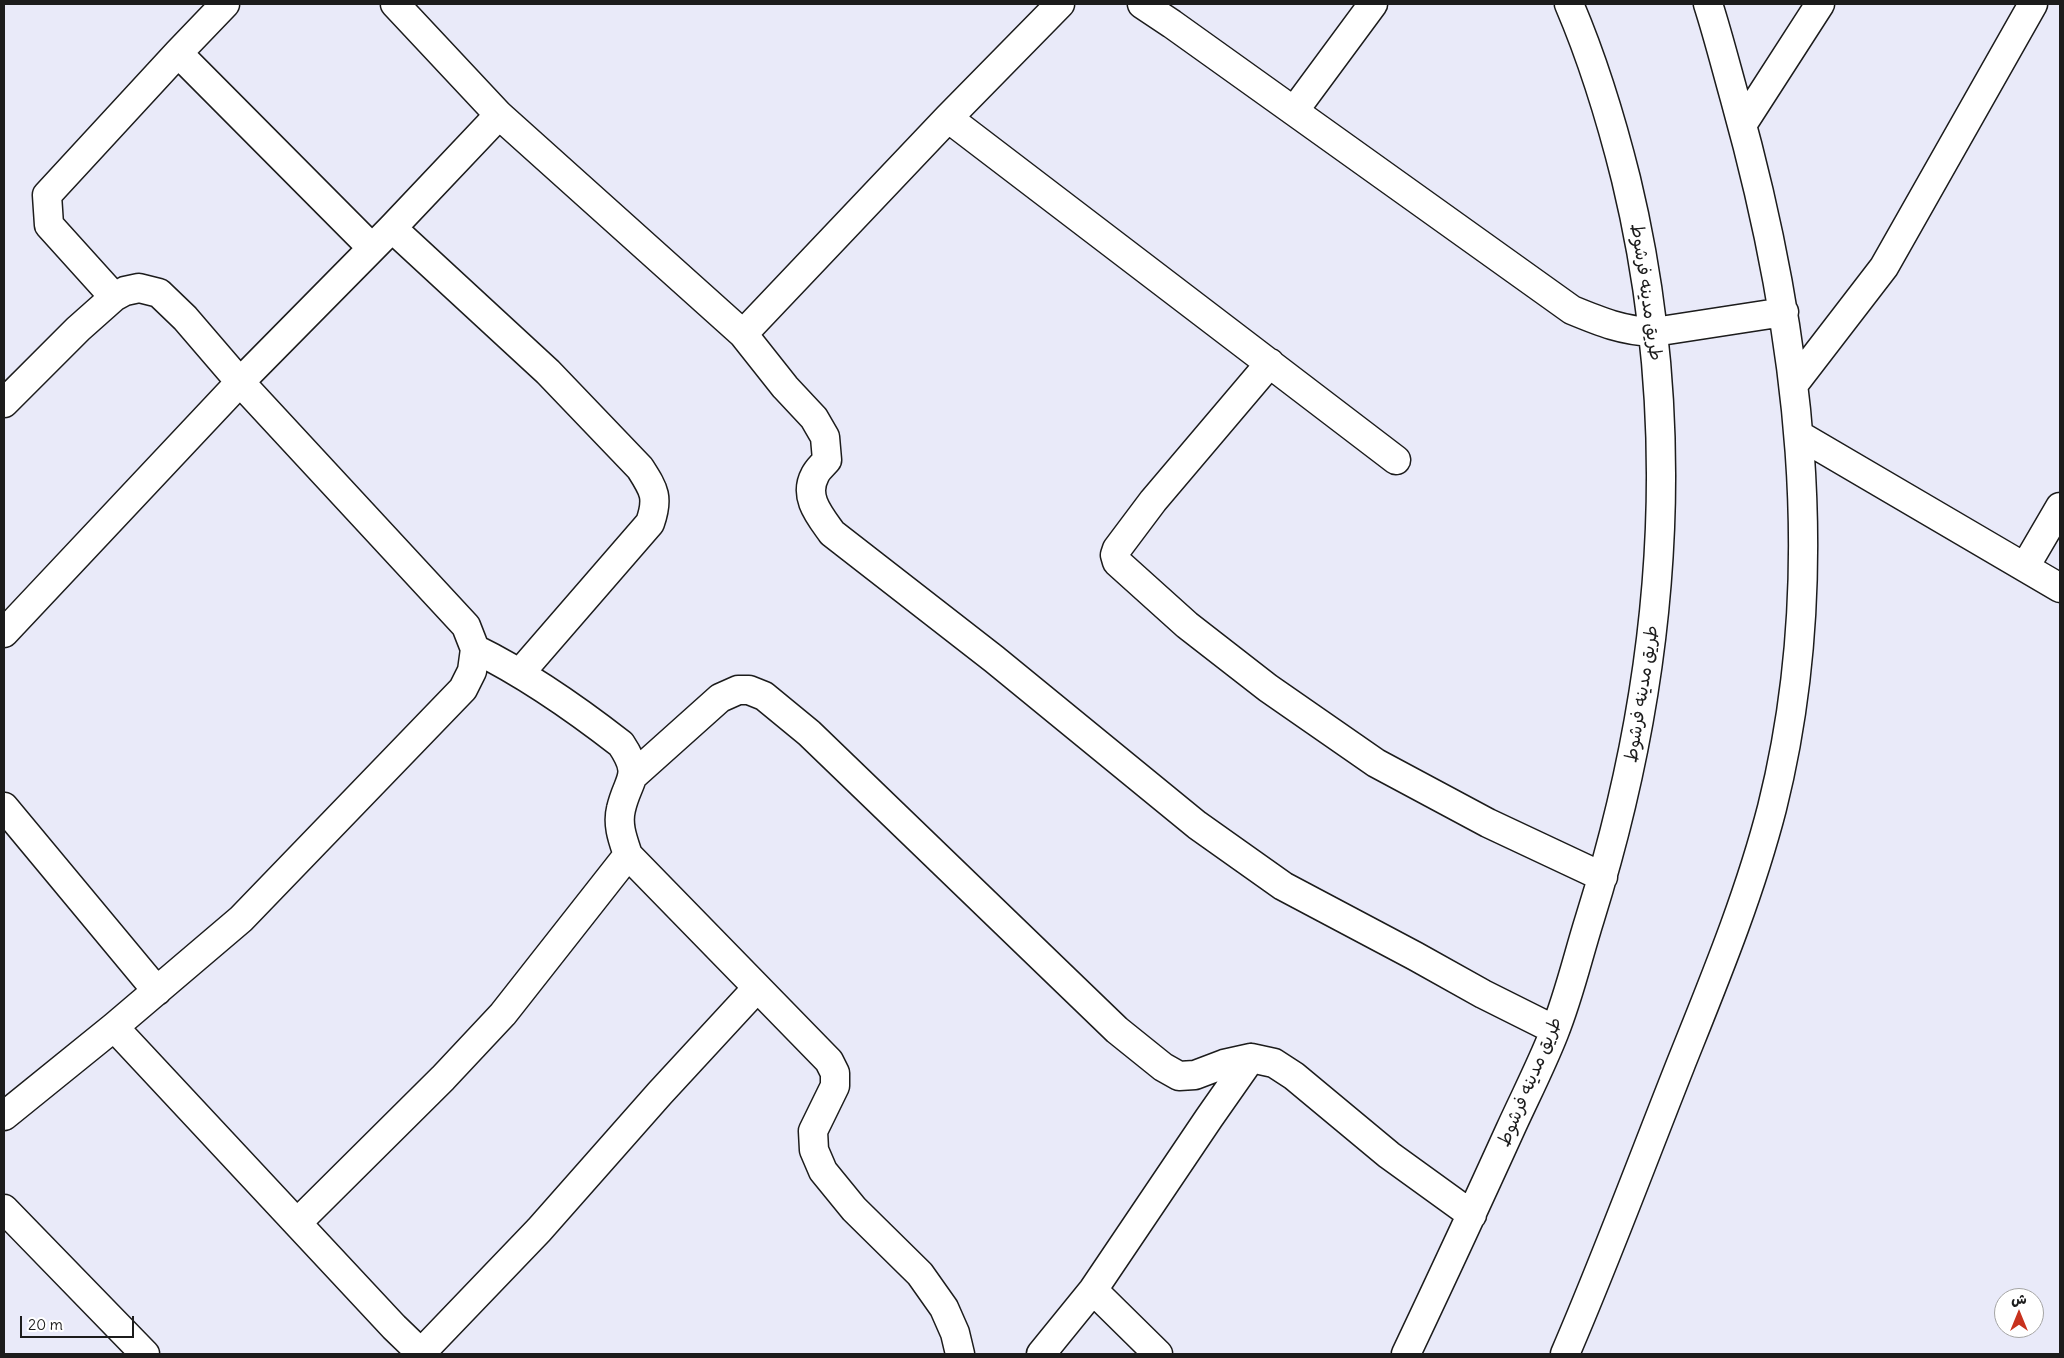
<!DOCTYPE html>
<meta charset="utf-8">
<style>
body{margin:0}
#map{position:relative;width:2064px;height:1358px;overflow:hidden;background:#e9eaf9;font-family:Delius,"Playpen Sans Arabic",sans-serif}
canvas{display:block}
.frame{position:absolute;inset:0;border:5px solid #1c1c1c;pointer-events:none}
.north{position:absolute;left:1994px;top:1288px;width:50px;height:50px;box-sizing:border-box;background:#fff;border:1px solid #a4a4a4;border-radius:50%;rotate:0deg;font-size:14px;font-weight:700;line-height:20px;text-align:center;color:#1c1c1c}
.north::after{content:'';display:block;margin:auto;width:18px;height:22px;background:#c8321e;clip-path:polygon(50% 0,100% 100%,50% 72%,0 100%)}
.scale{position:absolute;left:20px;top:1316px;width:114px;height:22px;box-sizing:border-box;border:2px solid #1c1c1c;border-top:0;padding-left:6px;font-size:15px;line-height:18px;white-space:nowrap;color:#1c1c1c;-webkit-text-stroke:4px #fff;paint-order:stroke}
</style>
<div id="map">
<canvas width="2064" height="1358"></canvas>
<div class="frame"></div>
<div class="north">ش</div>
<div class="scale">20 m</div>
</div>
<script>
const context = document.querySelector('canvas').getContext('2d');
context.lineJoin = 'round';
function strokePath(path, color, width, dash) { context.strokeStyle = color; context.lineWidth = width; context.lineCap = dash ? 'butt' : 'round'; context.setLineDash(dash || []); context.stroke(path); }
function label(font, color, halo, rows, align = 'center') {
  context.font = font + ' Delius,"Playpen Sans Arabic",sans-serif'; context.lineWidth = 4.5; context.setLineDash([]); context.textBaseline = 'middle'; context.strokeStyle = halo; context.fillStyle = color; for (const [text, x, y, turn = 0] of rows) {
    context.save(); context.translate(x, y); context.rotate((+turn || 0) * Math.PI / 180); context.textAlign = isNaN(turn) ? turn : align; if (halo) context.strokeText(text, 0, 0); context.fillText(text, 0, 0); context.restore();
  }
}
const minor = new Path2D(`
 M395 4 499 115 743 334 948 118 1060 4
 M1142 4 1172 24 1572 310C1601 322 1623 331 1654 332L1784 312
 M178 53 372 248
 M1294 111 1373 4
 M948 118 1396 460
 M1742 125 1820 4
 M392 228 548 372 640 468C654 490 659 497 650 523L520 673
 M114 297 49 225 47 195 178 53 225 4
 M743 334 785 387 814 418 825 437 827 460C823 465 817 470 815 475 803 497 820 516 832 533L994 659 1197 825 1283 886 1415 956 1483 994 1555 1030
 M1270 363 1153 501 1117 549 1115 555 1117 562 1187 625 1268 688 1376 763 1488 823 1603 877
 M1794 384 1884 267 2033 4
 M4 403 78 329 114 297 125 291 139 288 159 293 185 318 240 382 466 626 475 649 472 671 463 689 241 919 114 1027 4 1116
 M1799 435 2060 588
 M2025 567 2060 507
 M4 633 240 382 392 228 499 115
 M475 649C526 674 576 709 621 744 643 777 628 778 621 809 617 825 623 840 628 855L829 1061 835 1073V1086L813 1131 814 1150 823 1171 854 1209 920 1274 944 1308 955 1333 960 1354
 M634 775 720 698 738 690H749L764 696 809 733 1117 1030 1163 1067 1179 1076 1195 1075 1224 1064 1251 1058 1274 1063 1294 1076 1389 1155 1472 1215
 M4 807 157 991
 M114 1027 394 1327 422 1354
 M4 1209 145 1354
 M297 1223 443 1078 503 1014 628 855
 M1093 1290 1158 1354
 M421 1353 539 1230 660 1093 757 988
 M1041 1354 1093 1290 1209 1118 1251 1058
 M1406 1354C1441 1280 1476 1205 1510 1130 1525 1097 1541 1066 1554 1033 1569 996 1578 956 1590 918 1666 675 1686 428 1626 179 1611 119 1593 60 1569 4
 M1565 1354C1606 1259 1642 1162 1680 1066 1714 981 1749 897 1772 808 1831 573 1799 328 1735 99 1726 67 1718 35 1708 4`);
strokePath(minor, '#1c1c1c', 31);
strokePath(minor, '#fff', 28);
label('18px', '#1c1c1c', '#fff', [
 ["طريق مدينه فرشوط",1646,292,82],
 ["طريق مدينه فرشوط",1642,694,-81],
 ["طريق مدينه فرشوط",1530,1082,-67]
]);
</script>
